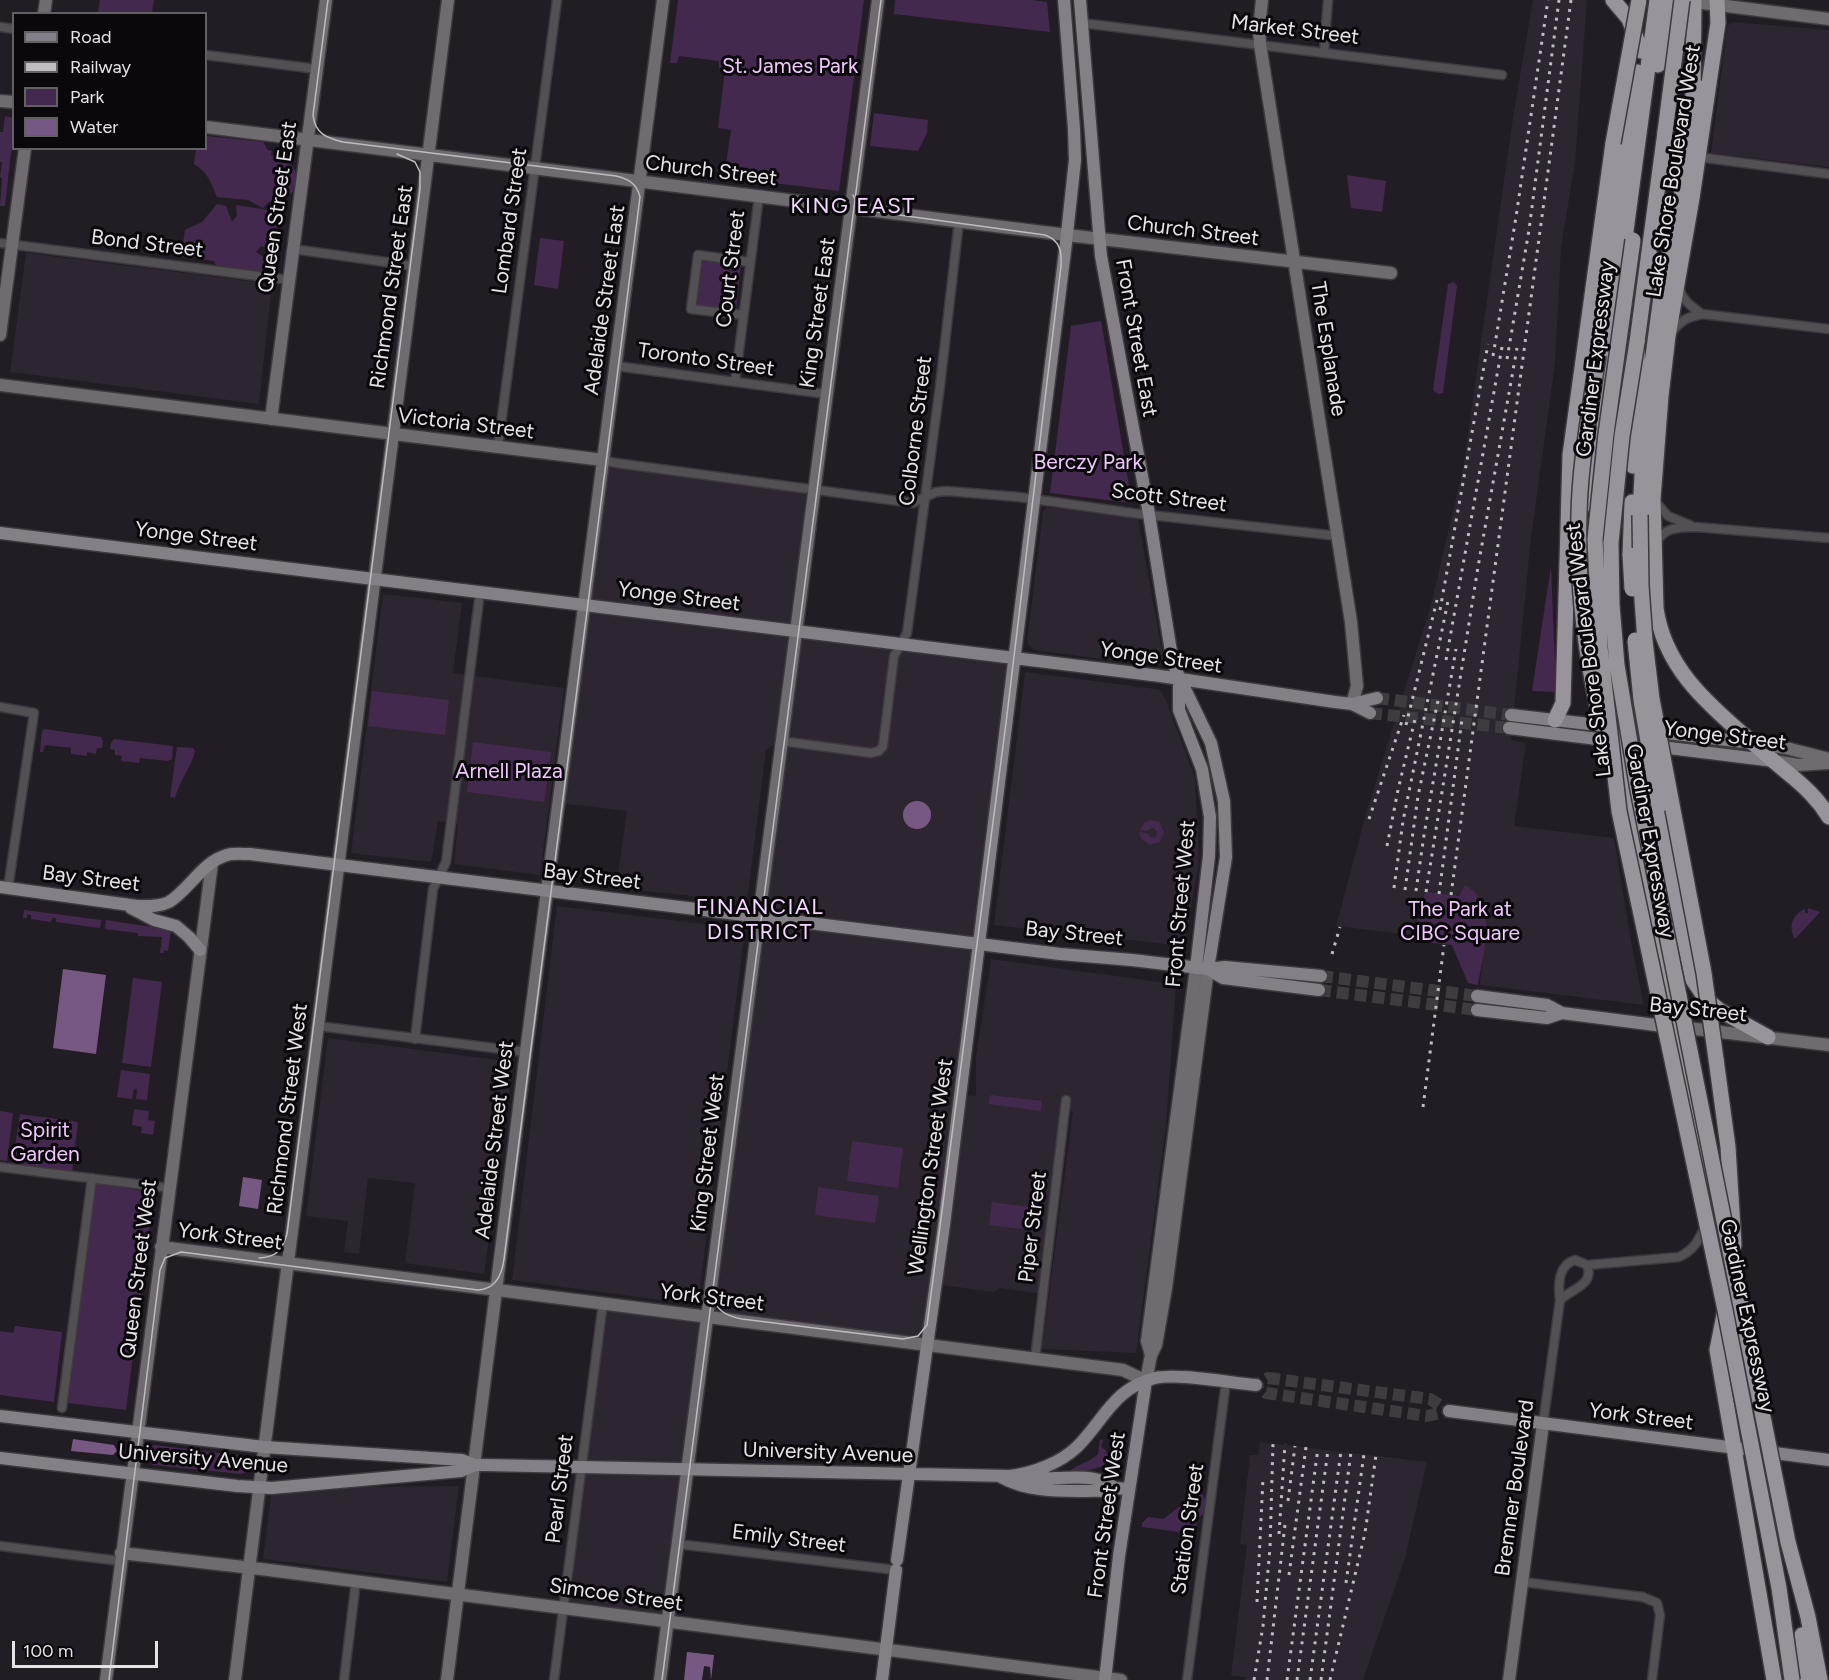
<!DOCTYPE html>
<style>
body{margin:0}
#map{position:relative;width:1829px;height:1680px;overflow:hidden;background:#221d24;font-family:Figtree,sans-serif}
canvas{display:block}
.legend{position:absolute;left:12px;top:12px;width:195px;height:138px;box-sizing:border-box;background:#0a080b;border:2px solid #626063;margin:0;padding:8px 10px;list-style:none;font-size:18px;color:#e7e4e8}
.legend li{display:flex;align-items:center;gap:12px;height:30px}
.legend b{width:30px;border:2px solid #626063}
.scale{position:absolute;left:12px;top:1641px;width:146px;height:27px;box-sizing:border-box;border:3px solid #e7e4e8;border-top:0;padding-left:8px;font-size:18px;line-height:21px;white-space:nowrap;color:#e7e4e8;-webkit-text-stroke:4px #0a080b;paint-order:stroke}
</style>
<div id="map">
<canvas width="1829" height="1680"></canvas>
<ul class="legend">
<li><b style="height:8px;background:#858087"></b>Road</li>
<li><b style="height:8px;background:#c0bdc1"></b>Railway</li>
<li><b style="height:16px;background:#44294e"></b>Park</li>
<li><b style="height:16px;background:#775882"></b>Water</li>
</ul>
<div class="scale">100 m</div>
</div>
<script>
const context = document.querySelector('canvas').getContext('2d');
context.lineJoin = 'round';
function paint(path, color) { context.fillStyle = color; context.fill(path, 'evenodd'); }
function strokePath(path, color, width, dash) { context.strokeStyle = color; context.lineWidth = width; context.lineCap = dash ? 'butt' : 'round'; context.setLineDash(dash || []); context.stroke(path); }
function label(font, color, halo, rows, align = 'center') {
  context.font = font + ' Figtree,sans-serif'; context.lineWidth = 6; context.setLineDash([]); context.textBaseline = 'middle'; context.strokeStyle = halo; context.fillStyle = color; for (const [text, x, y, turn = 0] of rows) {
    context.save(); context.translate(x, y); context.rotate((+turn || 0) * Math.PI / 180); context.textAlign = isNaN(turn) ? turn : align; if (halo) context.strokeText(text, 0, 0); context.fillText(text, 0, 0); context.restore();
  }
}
paint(new Path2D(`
 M1533 0H1587L1575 162 1561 248 1555 363 1531 538 1511 740 1526 743 1514 826 1614 838 1633 952 1644 1005 1480 985 1484 944 1336 926 1367 810 1431 605 1463 469 1513 117Z
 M1734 22 1829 30V167L1711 153 1727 28 1729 24Z
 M26 253 272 284 259 404 10 372Z
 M603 460 814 490 795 631 1016 659 960 1094 976 1096V1056L991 959 1174 984 1176 987 1166 1125 1136 1353 1042 1349 1073 1111 1066 1110 1043 1294 1000 1288 994 1292 935 1284 927 1345 707 1317 667 1622 563 1608 603 1303 706 1317 780 741 766 750 747 902 616 888 627 811 558 803Z
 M1047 507 1138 519 1163 656 1160 665 1156 666 1034 650 1029 646 1027 642 1043 512Z
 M383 594 462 603 453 673 564 688 540 875 454 864 458 824 438 821 431 862 351 853Z
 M1025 672 1156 689 1160 690 1165 698 1195 778 1199 862 1184 946 994 925Z
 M557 906 745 929 698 1305 512 1280Z
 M328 1038 513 1062 484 1274 405 1263 415 1183 368 1178 359 1254 344 1252 348 1221 306 1216Z
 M1260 1442 1427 1462 1405 1558 1363 1680H1245V1677L1231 1676 1247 1545 1240 1544 1250 1455H1258Z
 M459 1486 447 1582 263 1559 272 1488Z`), '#2d2530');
paint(new Path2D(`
 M100 0H154L152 13H98Z
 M678 0H864L839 191 724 177 731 130 718 128 725 69 719 68V61L679 56 677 63H670Z
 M895 0H1032L1047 2 1050 32 894 14Z
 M874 113 928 120 927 133 918 151 870 146Z
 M5 116 13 118V136L5 206H0L2 178 0 177 2 162H0V132H3Z
 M206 136 263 142 268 150 272 151 271 156 278 154C295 169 303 171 292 193L285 196 283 195 282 203 270 201 263 208 248 200 217 197C211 183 208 172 194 164L196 149 206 148Z
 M1347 175 1386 181 1382 212 1351 208Z
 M217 204 226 206 232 222 237 215 236 205 281 212 275 251 261 246 256 252 268 260C270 266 271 270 265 274L222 268 216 265 214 261 181 256 185 230 202 222Z
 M540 238 564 241 558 289 534 285Z
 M702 261 741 265 736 310 697 306Z
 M1454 282 1457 286 1443 393 1438 394 1433 390 1448 284Z
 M1101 321 1132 503 1050 493 1071 326Z
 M1551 566 1556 692 1532 691Z
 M372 691 449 700 445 735 368 726Z
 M44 729 101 737 103 741 102 748H97L96 754 87 752V756L71 754V748L45 745 43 752H40L42 731Z
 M114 739 173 746 172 759 168 761 140 758 139 763 121 761 122 756 115 755V750L110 749 111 743Z
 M473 742 551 752 544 802 467 792Z
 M177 747 193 748 195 751C191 768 179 781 175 798L170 797Z
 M1151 820 1159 822 1164 832 1160 842 1150 845 1141 839 1139 832 1147 833 1151 838 1156 837 1157 832 1154 828H1151L1147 831 1140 830 1144 823Z
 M1465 885C1500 905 1483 953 1478 985L1468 983 1452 945 1416 941 1420 907 1426 892 1459 896Z
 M1808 908 1820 912 1795 939C1788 926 1792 915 1805 909V913H1808Z
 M24 910 101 920 100 928 56 922V918H52L51 922 31 919V915L27 914V918H23Z
 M106 920 171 930 168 951 164 950V953H160L162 937 138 936V933L105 929Z
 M133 978 162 982 151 1067 122 1063Z
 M121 1070 150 1074 147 1100 136 1099 137 1090 134 1089 132 1099 117 1097Z
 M990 1095 1042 1101 1041 1111 989 1104Z
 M134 1109 149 1111 148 1120 155 1121 153 1135 141 1133 142 1127 132 1125Z
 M0 1111 13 1113 7 1161 0 1160Z
 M20 1114 78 1122 72 1172 12 1165Z
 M852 1141 903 1148 898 1188 847 1181Z
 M95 1183 154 1193 126 1410 68 1403Z
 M818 1187 879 1196 875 1223 815 1215Z
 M992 1202 1038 1208 1036 1219 1040 1220 1038 1231 989 1225Z
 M15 1326 62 1332 54 1402 0 1395V1331L13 1333Z
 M1100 1439 1103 1440 1101 1446 1106 1451 1108 1457 1103 1466 1086 1471H1070C1077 1464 1089 1463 1098 1454Z
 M155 1445 244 1456C250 1460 251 1465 247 1472L241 1474 153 1465 147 1460 146 1453 149 1447Z
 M1198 1493 1203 1495 1206 1503 1203 1514 1198 1518 1194 1534 1142 1527V1523L1148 1517 1163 1519Z`), '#44294e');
paint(new Path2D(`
 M903 815a14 14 0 1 1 28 0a14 14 0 1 1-28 0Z
 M63 969 106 975 96 1054 53 1048Z
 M243 1177 262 1180 258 1209 239 1206Z
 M73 1439 114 1445 117 1451 113 1455 71 1451Z
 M687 1652 714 1655 711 1680 710 1667 704 1666 702 1680H684Z`), '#775882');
strokePath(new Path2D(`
 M1377 698 1511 715
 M1370 713 1509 728
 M1321 976 1477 996
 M1319 990 1477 1010
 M1268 1378 1430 1399 1449 1411 1427 1416 1266 1393 1256 1385Z`), '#403b41', 12, [12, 6]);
const street = new Path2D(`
 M1082 23 1502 75
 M0 27 14 29
 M1324 52 1328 0
 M206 55 317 69
 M1698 157 1829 174
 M0 243 289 280
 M293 249 414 266
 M1679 288C1683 301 1692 307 1702 314
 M743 315 691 309 698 255 750 262
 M1672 332C1681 320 1688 317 1702 314L1829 329
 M616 366 826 394
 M735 382 759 196
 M498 447 557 0
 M603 460 616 463 913 503 936 492 947 491 1019 497 1132 513 1338 536
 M1655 501 1668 516 1690 525
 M1656 543C1665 526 1679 528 1696 527L1829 538
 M0 707 34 713 8 888
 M781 741 871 753 879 751 883 746 894 656 907 633 940 386 959 221
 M318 1026 526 1052
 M415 1039 433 889 446 862 480 592
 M0 1167 169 1188
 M1575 1260 1587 1265C1595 1285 1571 1289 1560 1300 1558 1286 1558 1265 1575 1260Z
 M1587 1265 1679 1257C1694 1250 1699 1240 1705 1226
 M1035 1359 1066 1100
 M62 1408 92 1178
 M1543 1424 1560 1300
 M678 1544 896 1570
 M0 1546 120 1561
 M1523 1582 1643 1597 1657 1603 1660 1615 1652 1680
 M344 1680 356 1581
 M554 1680 603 1303
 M1187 1680 1226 1382`);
const secondary = new Path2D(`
 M1262 0 1259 29 1260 44 1351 622 1357 686 1352 704
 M1687 1 1829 19
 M44 14 46 0
 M0 101 14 102
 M206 127 1067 235 1391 273
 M0 335 25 148
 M0 385 603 460
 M271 419 326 0
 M1753 743 1786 748 1829 759
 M1774 761 1798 765 1829 763
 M1679 1027 1829 1045
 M161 1247 1123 1370 1146 1381 1151 1355 1156 1345 1166 1288 1208 969
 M1151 1355 1147 1341 1196 968
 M121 1553 261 1569 1121 1680
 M106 1680 212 863
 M235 1680C305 1120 376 560 448 0
 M447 1680 526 1052 663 0
 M660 1680 878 0
 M1509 1680 1543 1424`);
const primary = new Path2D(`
 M1080 0 1101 256 1149 514 1173 664 1211 743 1224 801 1226 857 1208 969
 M0 533 1160 676 1335 702 1352 704 1377 698
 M1179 680V710L1202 769 1210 817 1209 856 1196 968
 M1352 704 1370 713
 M1511 715 1753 743
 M1509 728 1774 761
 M0 887 137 906C147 906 159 907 169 902 190 889 202 862 227 855 234 853 243 854 250 854L1060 954 1132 960 1208 969 1225 967 1321 976
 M131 908 154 920 176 926 189 937 200 950
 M1208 969 1223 978 1319 990
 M1477 996 1547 1005 1562 1013 1671 1027
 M1477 1010 1547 1018 1562 1013
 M1449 1411 1829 1460
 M0 1416 264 1447 462 1460 475 1465
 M0 1458 237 1486 272 1488 461 1471 475 1465H486L1010 1476C1034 1473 1060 1463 1077 1447 1104 1420 1114 1388 1155 1378 1178 1373 1231 1383 1256 1385
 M1026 1475C1036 1477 1045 1479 1055 1478 1077 1478 1096 1474 1115 1488
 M1001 1477C1033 1495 1072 1490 1108 1491L1115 1488 1129 1489
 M897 1560 944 1225 1066 243 1075 160 1074 129 1064 0
 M882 1680 896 1570
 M1105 1680 1119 1556 1146 1381`);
const highway = new Path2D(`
 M1613 0 1629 19 1641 51
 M1717 0 1718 23 1692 198 1668 336 1661 396 1653 499 1656 608C1664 665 1704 701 1746 737 1760 749 1774 762 1788 773 1805 787 1818 799 1829 817
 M1658 65 1668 0
 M1693 97 1694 2
 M1598 355 1628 122 1637 72
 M1633 466 1638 393 1637 342 1665 132
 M1594 506 1593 476 1657 0
 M1640 515 1643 455 1651 371 1662 289 1678 216 1699 88
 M1630 555 1632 502
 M1555 720 1563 703 1570 455 1613 143
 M1616 726 1635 835 1725 1277
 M1659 806 1673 889 1693 980 1706 999 1719 1010 1768 1037
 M1716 1059 1728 1147 1734 1245
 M1725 1310 1717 1350 1774 1680
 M1788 1542 1808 1617 1820 1680
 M1802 1635 1808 1680`);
strokePath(street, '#3e393f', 11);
strokePath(secondary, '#3e393f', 15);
strokePath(primary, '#3e393f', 15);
strokePath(highway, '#3e393f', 18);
strokePath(street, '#525053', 8);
strokePath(secondary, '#6f6b70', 12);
strokePath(primary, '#858087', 12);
strokePath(highway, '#99939b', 15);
strokePath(new Path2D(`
 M259 1258C276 1257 282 1251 287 1234L420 189V172L415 162 397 154
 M713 1294C715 1311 727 1316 742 1319L903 1339 918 1336 927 1325 1006 723 1061 266C1062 252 1060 240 1045 235L870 211 857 204 853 195
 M109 1680 160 1270 165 1258 181 1252 478 1290C496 1289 502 1275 504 1259L640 197C637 184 629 179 616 176L343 142C327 138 315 134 313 115L328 0
 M662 1680 881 0`), '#c0bdc1', 1.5);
strokePath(new Path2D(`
 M1493 356 1516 217 1548 0
 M1507 359 1529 230 1559 0
 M1440 610 1488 344
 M1446 660 1502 347
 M1406 725 1437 600
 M1369 819 1404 715
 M1387 846 1398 790 1416 715
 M1394 888 1403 821 1448 601
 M1405 890 1418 796 1439 696
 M1416 891 1424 835 1456 649
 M1426 892 1478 567 1517 348
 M1439 894 1462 719
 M1451 895 1571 0
 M1332 954 1340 927
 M1423 1107 1444 945
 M1288 1501 1295 1446
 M1279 1534 1285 1444
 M1289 1575 1306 1447
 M1346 1583 1364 1454
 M1257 1602 1263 1479
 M1254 1680 1263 1626 1270 1548 1273 1443
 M1267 1680 1285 1525
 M1287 1680 1318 1448
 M1297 1680 1328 1450
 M1310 1680 1341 1451
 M1321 1680 1351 1452
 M1330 1680 1365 1533 1376 1455`), '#c0bdc1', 3, [3, 6]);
const highwayBridge = new Path2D(`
 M1665 132 1682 0
 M1613 143 1639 0
 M1633 240 1606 434 1595 539 1600 647 1619 811 1725 1310 1779 1588 1792 1680
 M1637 342 1622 436 1611 543 1612 605 1617 665 1638 790 1788 1542
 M1598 355C1591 407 1580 461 1579 514 1577 582 1584 648 1599 714
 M1640 515 1641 586 1645 641 1652 699 1704 973 1716 1059
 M1630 555 1632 589
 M1635 640 1641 700 1659 806`);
strokePath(highwayBridge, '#3e393f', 18, []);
strokePath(highwayBridge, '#99939b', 15);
label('21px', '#e7e4e8', '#0a080b', [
 ["Market Street",1295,30,7],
 ["Church Street",711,171,7],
 ["Lake Shore Boulevard West",1674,171,-81],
 ["Queen Street East",278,207,-82],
 ["Lombard Street",510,221,-82],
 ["Church Street",1193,231,7],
 ["Bond Street",147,244,7],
 ["Court Street",731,269,-83],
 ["Richmond Street East",392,287,-82],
 ["Adelaide Street East",605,300,-82],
 ["King Street East",818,313,-82],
 ["Front Street East",1136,338,80],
 ["The Esplanade",1328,349,81],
 ["Gardiner Expressway",1596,359,-83],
 ["Toronto Street",706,360,8],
 ["Victoria Street",466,424,7],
 ["Colborne Street",916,431,-83],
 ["Scott Street",1169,498,7],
 ["Yonge Street",196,537,7],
 ["Yonge Street",679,597,7],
 ["Lake Shore Boulevard West",1589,650,-97],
 ["Yonge Street",1161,658,8],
 ["Yonge Street",1725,736,7],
 ["Gardiner Expressway",1650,841,80],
 ["Bay Street",592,877,7],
 ["Bay Street",91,879,7],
 ["Front Street West",1181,904,-85],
 ["Bay Street",1074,934,6],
 ["Bay Street",1698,1010,6],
 ["Richmond Street West",288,1109,-83],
 ["Adelaide Street West",495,1140,-83],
 ["King Street West",708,1153,-83],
 ["Wellington Street West",931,1167,-82],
 ["Piper Street",1033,1227,-83],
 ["York Street",230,1237,7],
 ["Queen Street West",139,1269,-83],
 ["York Street",712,1298,7],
 ["Gardiner Expressway",1747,1316,78],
 ["York Street",1641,1417,7],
 ["University Avenue",828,1453,2],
 ["University Avenue",203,1459,5],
 ["Bremner Boulevard",1515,1488,-82],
 ["Pearl Street",560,1489,-83],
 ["Front Street West",1107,1515,-82],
 ["Station Street",1188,1529,-82],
 ["Emily Street",789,1539,7],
 ["Simcoe Street",616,1595,8]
]);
label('21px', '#f0c8fe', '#0a080b', [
 ["St. James Park",790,67],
 ["Berczy Park",1088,463],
 ["Arnell Plaza",509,772],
 ["The Park at",1460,910],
 ["CIBC Square",1460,934],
 ["Spirit",45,1131],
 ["Garden",45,1155]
]);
context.letterSpacing = '1.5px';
label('22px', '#f3d7fe', '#0a080b', [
 ["KING EAST",853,207],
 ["FINANCIAL",760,908],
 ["DISTRICT",760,933]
]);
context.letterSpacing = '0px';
</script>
